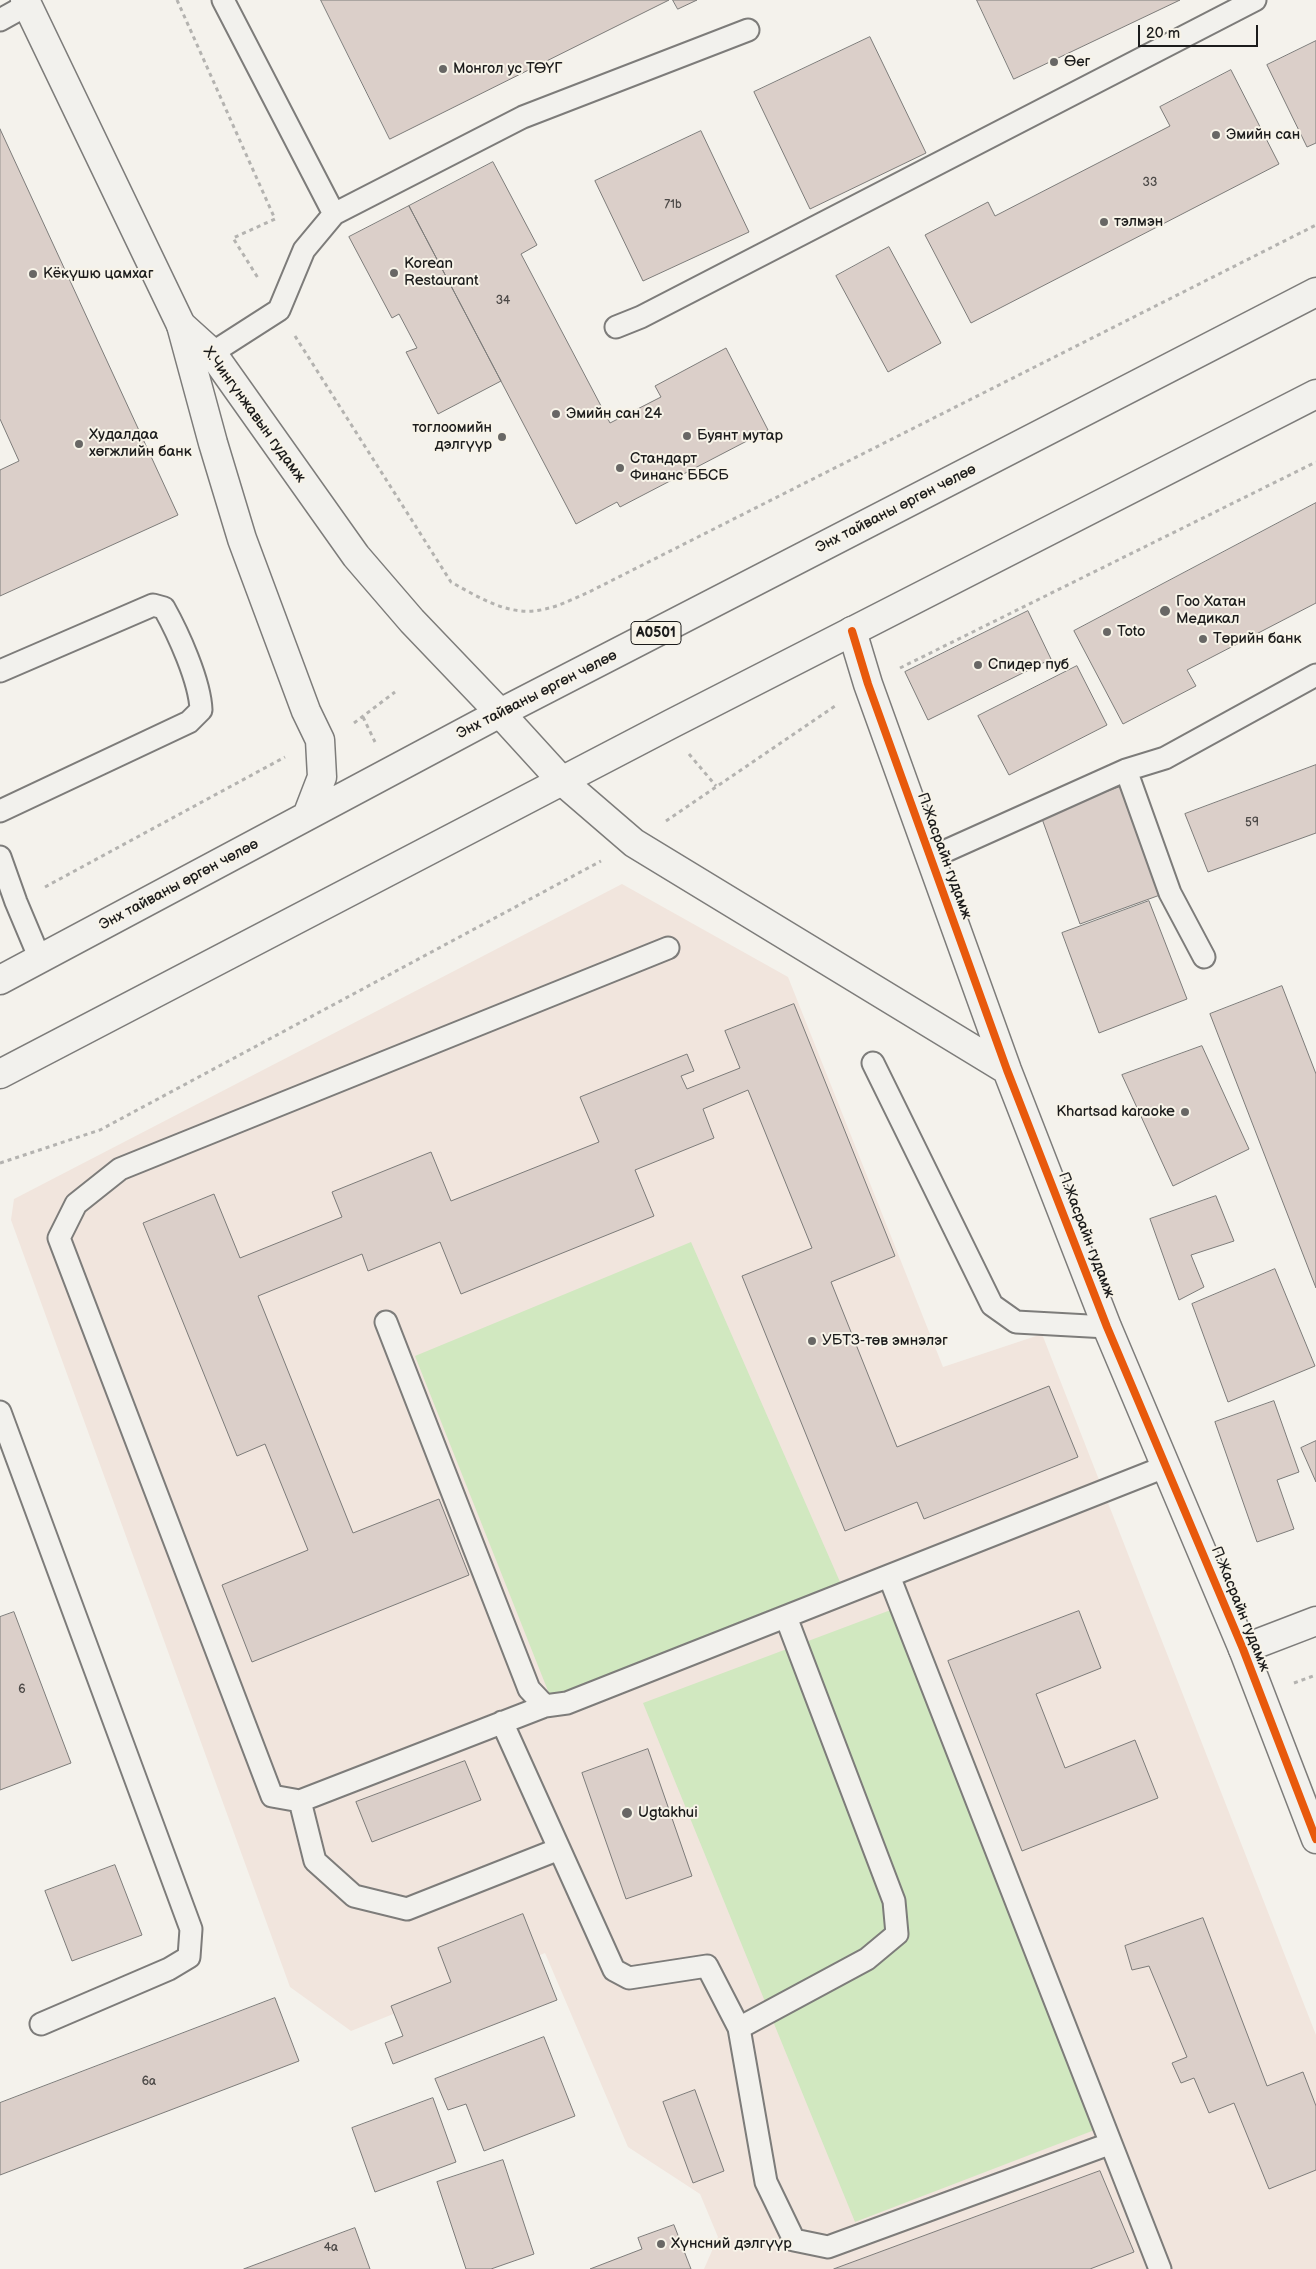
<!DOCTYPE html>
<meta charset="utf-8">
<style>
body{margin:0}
#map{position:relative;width:1316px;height:2269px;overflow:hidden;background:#f4f2ec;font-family:"Balsamiq Sans",sans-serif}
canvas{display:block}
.scale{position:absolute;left:1138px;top:25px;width:120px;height:22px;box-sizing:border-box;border:2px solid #1c1c1c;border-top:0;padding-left:6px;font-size:15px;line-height:18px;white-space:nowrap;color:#1c1c1c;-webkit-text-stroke:4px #f7f3e8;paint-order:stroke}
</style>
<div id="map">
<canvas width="1316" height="2269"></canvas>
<div class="scale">20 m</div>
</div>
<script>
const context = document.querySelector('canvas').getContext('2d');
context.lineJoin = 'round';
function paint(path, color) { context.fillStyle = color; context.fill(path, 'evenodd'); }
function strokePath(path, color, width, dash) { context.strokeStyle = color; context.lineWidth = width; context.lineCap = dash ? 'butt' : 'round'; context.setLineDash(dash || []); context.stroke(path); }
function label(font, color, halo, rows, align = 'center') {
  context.font = font + ' "Balsamiq Sans",sans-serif'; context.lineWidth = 4; context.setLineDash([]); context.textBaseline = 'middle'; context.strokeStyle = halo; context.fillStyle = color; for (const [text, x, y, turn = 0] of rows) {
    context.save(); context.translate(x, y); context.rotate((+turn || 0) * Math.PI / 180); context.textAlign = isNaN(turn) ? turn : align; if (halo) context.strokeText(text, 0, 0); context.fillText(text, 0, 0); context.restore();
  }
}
paint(new Path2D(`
 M622 884 788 977 943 1367 1042 1334 1316 2035V2269H704L718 2237 700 2194 628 2147 545 1953 351 2031 290 1987 11 1220 14 1199Z`), '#f1e5dd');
paint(new Path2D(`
 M691 1242 844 1591 554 1706 415 1356Z
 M904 1605 1105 2126 855 2222 643 1703Z`), '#d1e8c0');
const building = new Path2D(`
 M321 0H669L390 139Z
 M673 0H697L678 9Z
 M977 0H1180L1014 79Z
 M870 37 926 153 810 209 754 92Z
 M1316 41V143L1307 147 1267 65Z
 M1231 70 1279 164 971 323 925 235 988 202 995 216 1170 126 1160 107Z
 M0 129 178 515 0 596V470L19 461 0 419Z
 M701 131 749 232 643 281 595 181Z
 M493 162 537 245 521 254 610 423 661 397 655 386 726 348 768 430 620 507 617 502 576 524 409 206Z
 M409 206 501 381 438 414 406 352 417 348 399 314 392 318 349 237Z
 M889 247 941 343 888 372 836 276Z
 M1316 503V603L1187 670 1196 686 1123 724 1074 631Z
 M1028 611 1051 659 928 720 905 672Z
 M1077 666 1107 725 1009 775 978 716Z
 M1316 765V833L1208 872 1185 814Z
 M1120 787 1160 895 1080 924 1041 816Z
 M1149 901 1187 999 1099 1033 1062 933Z
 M1282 986 1316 1074V1288L1210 1014Z
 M794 1004 895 1256 831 1282 897 1447 1049 1386 1078 1457 924 1519 917 1502 845 1531 742 1276 812 1248 748 1090 703 1109 714 1138 635 1170 654 1216 461 1294 440 1242 368 1271 362 1254 258 1296 353 1533 439 1499 469 1575 252 1662 222 1585 308 1550 265 1444 237 1456 143 1223 214 1194 240 1258 342 1217 332 1192 431 1152 451 1201 599 1142 580 1097 687 1054 694 1071 681 1076 687 1089 740 1068 725 1031Z
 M1202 1046 1249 1149 1173 1186 1122 1075Z
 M1216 1196 1234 1241 1191 1255 1204 1287 1179 1300 1150 1219Z
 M1275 1269 1315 1366 1228 1402 1192 1304Z
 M1274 1401 1299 1472 1277 1480 1294 1529 1257 1542 1215 1422Z
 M1316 1441V1482L1301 1448Z
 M1079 1611 1101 1668 1036 1694 1065 1768 1135 1740 1158 1798 1022 1851 948 1661Z
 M14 1612 71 1763 0 1790V1617Z
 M648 1749 692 1876 626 1899 582 1773Z
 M465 1761 481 1800 372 1842 356 1802Z
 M115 1865 142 1935 72 1961 45 1891Z
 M523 1914 557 2000 393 2064 385 2043 403 2036 391 2006 451 1982 438 1948Z
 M1203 1918 1267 2086 1303 2072 1316 2106V2170L1269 2189 1234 2103 1209 2113 1194 2078 1181 2083 1172 2063 1187 2057 1149 1966 1132 1970 1125 1946Z
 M275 1998 299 2061 0 2175V2103Z
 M544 2037 575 2116 484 2151 466 2104 448 2110 435 2079Z
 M695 2090 724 2171 693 2183 663 2102Z
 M433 2098 456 2162 375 2192 352 2128Z
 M503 2160 534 2254 491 2269H466L437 2182Z
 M1100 2171 1134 2252 1090 2269H834Z
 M674 2225 691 2269H590L642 2249 638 2238Z
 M355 2228 370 2269H244Z`);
paint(building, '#dbcfc9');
strokePath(building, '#7d7c7a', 1);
const lane = new Path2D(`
 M223 0 334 214
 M0 20 27 5
 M616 327 641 317 1255 0
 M212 353 279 310 304 250 334 214 523 117 748 30
 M0 671 153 605 164 608C178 633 200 681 201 710L189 722 0 811
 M1126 770 1170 893 1204 957
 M0 857 16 902 40 959
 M930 858 1126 770 1165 758 1316 675
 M873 1063 992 1305 1016 1322 1107 1327
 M386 1322 529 1689 545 1706 567 1703 1167 1466
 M0 1412 191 1929 189 1957 169 1969 41 2024
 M889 1576 1160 2269
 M545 1706 300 1801 272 1796 59 1238 76 1204 120 1169 668 948
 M502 1722 614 1970 629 1978 707 1966 739 2028 766 2182 794 2240 828 2247 1109 2144
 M300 1801 315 1861 354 1896 407 1909 559 1849
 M739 2028 867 1959 897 1934 894 1901 786 1617`);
const street = new Path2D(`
 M1243 1649 1316 1621`);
const secondary = new Path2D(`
 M25 0 181 325 212 353 356 556 412 621 500 713 562 781 634 843 1007 1070
 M852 631 868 684 1007 1070 1107 1327 1243 1649 1316 1839`);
const highway = new Path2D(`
 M181 325 213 443 242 539 306 711 320 740 322 777 307 816
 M0 980 500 713 1316 292
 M0 1074 671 724 1316 394`);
strokePath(lane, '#7d7c7a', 25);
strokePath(street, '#7d7c7a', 31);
strokePath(secondary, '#7d7c7a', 31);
strokePath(highway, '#7d7c7a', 31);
strokePath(new Path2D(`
 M177 0 275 219 233 238 258 278
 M295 336 451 582C480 598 511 618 545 609 560 606 575 598 589 592L1316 225
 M900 668 1316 462
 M363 717 375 742
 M354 723 395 692
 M689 754 716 786
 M666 821 838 704
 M45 887 285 757
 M0 1163 100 1130 601 861
 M1294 1683 1316 1675`), '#b4b3b0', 3, [4, 4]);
strokePath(lane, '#f2f1ed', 21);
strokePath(street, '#f2f1ed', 28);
strokePath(secondary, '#f2f1ed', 28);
strokePath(highway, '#f2f1ed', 28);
strokePath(new Path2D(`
 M852 631 868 684 1007 1070 1107 1327 1243 1649 1316 1839`), '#e8590c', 8);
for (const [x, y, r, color] of [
 [1054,62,5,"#686765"],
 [443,69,5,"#686765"],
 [1216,135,5,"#686765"],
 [1104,222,5,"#686765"],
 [394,273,5,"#686765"],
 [33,274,5,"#686765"],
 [556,414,5,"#686765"],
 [687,436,5,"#686765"],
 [502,437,5,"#686765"],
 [79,444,5,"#686765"],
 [620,468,5,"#686765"],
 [1165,611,6,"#686765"],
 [1107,632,5,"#686765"],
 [1203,639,5,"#686765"],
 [978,665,5,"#686765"],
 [1185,1112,5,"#686765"],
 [812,1341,5,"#686765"],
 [627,1813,6,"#686765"],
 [661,2244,5,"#686765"]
]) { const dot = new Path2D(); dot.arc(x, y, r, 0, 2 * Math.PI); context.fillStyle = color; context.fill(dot); strokePath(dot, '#f7f3e8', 2); }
label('12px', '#4c4947', null, [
 ["33",1150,183],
 ["71b",673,205],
 ["34",503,301],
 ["59",1252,823],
 ["6",22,1690],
 ["6а",149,2082],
 ["4а",331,2248]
]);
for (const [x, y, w] of [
 [656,633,50]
]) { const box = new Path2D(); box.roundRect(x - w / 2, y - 11.5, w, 23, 4); context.fillStyle = '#f7f3e8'; context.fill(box); strokePath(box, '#1c1c1c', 1); }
label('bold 14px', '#1c1c1c', null, [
 ["A0501",656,633]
]);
label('15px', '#1c1c1c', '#f7f3e8', [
 ["Өег",1064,62],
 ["Монгол ус ТӨҮГ",453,69],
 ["Эмийн сан",1226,135],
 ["тэлмэн",1114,222],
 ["Korean",404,264],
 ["Restaurant",404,281],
 ["Кёкүшю цамхаг",43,274],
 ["Эмийн сан 24",566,414],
 ["тоглоомийн",492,428,"right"],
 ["дэлгүүр",492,445,"right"],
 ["Худалдаа",89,435],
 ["хөгжлийн банк",89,452],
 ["Буянт мутар",697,436],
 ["Стандарт",630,459],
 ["Финанс ББСБ",630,476],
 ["Гоо Хатан",1176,602],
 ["Медикал",1176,619],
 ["Toto",1117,632],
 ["Төрийн банк",1213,639],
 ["Спидер пуб",988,665],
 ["Khartsad karaoke",1175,1112,"right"],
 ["УБТЗ-төв эмнэлэг",822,1341],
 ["Ugtakhui",638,1813],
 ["Хүнсний дэлгүүр",671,2244]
], 'left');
label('15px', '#1c1c1c', '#f7f3e8', [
 ["Х.Чингүнжавын гудамж",254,415,54],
 ["Энх тайваны өргөн чөлөө",896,509,-27],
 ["Энх тайваны өргөн чөлөө",537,695,-27],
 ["П.Жасрайн гудамж",944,856,70],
 ["Энх тайваны өргөн чөлөө",179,885,-28],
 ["П.Жасрайн гудамж",1086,1235,69],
 ["П.Жасрайн гудамж",1240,1609,68]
]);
</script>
